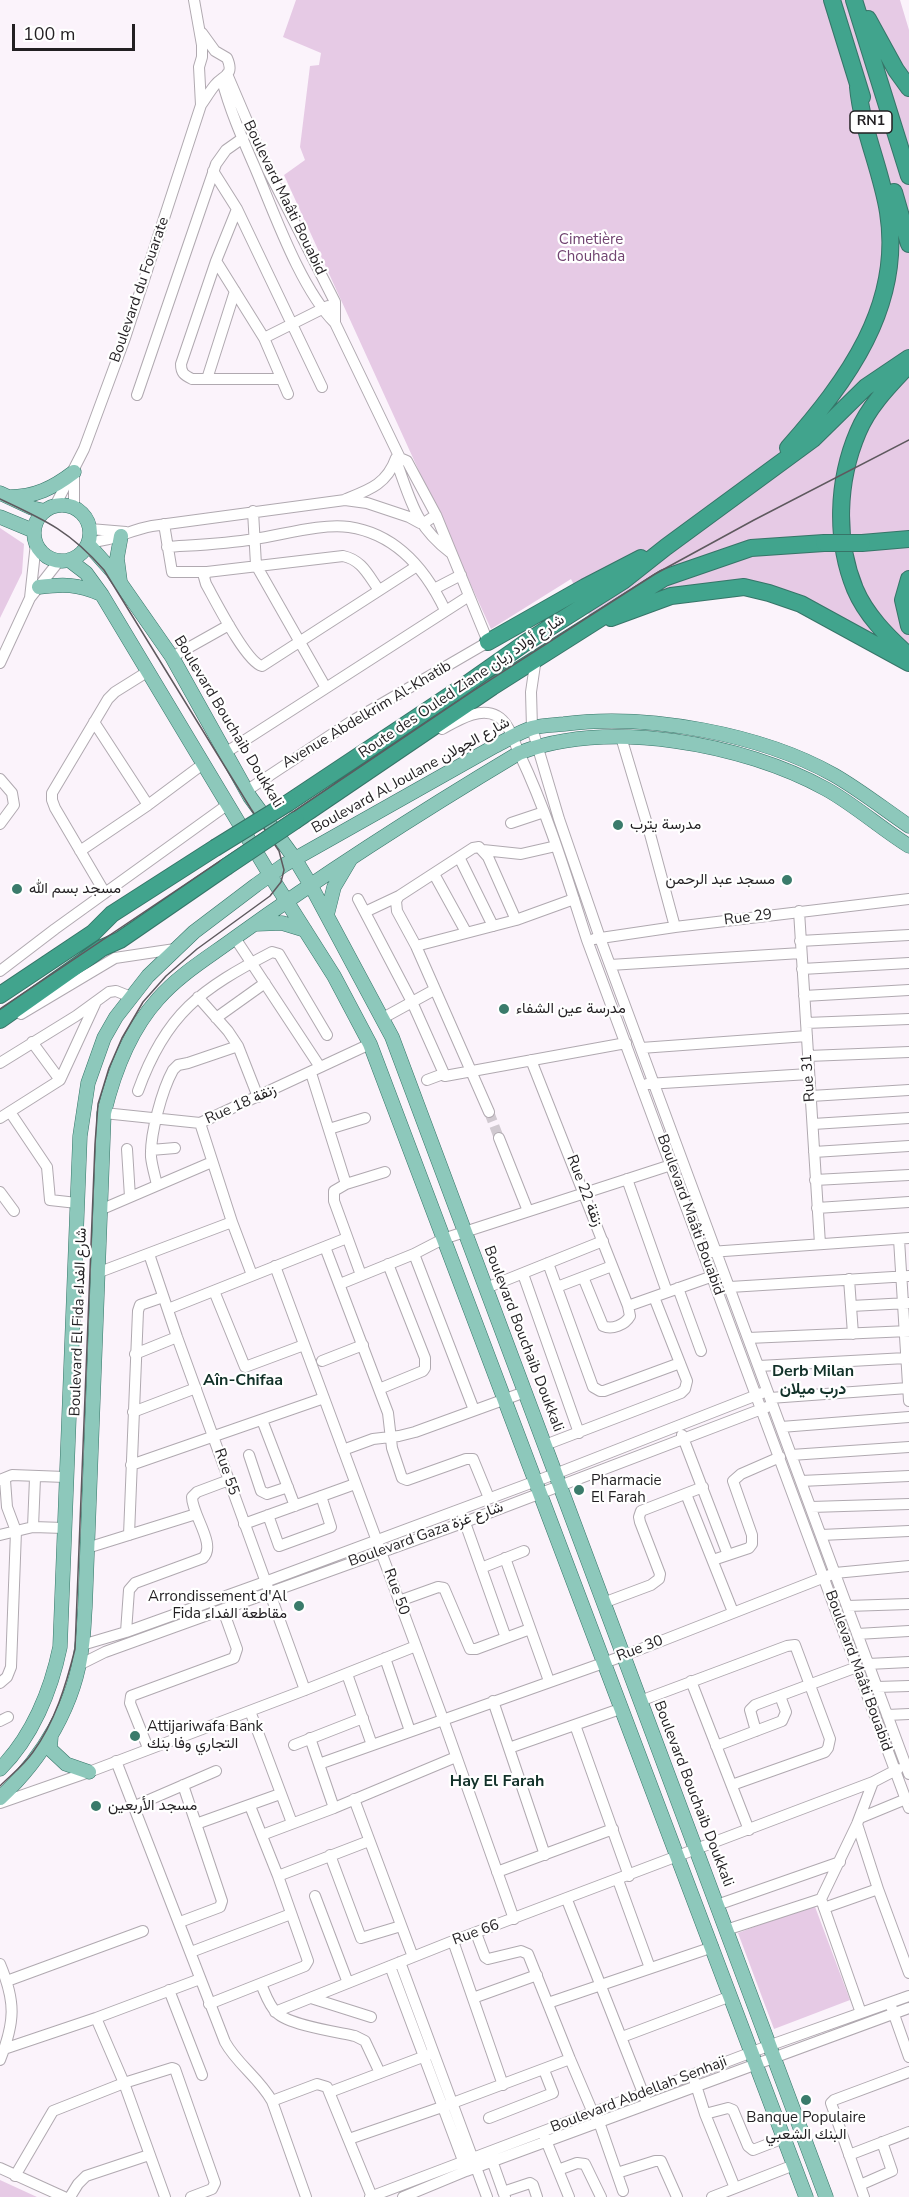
<!DOCTYPE html>
<meta charset="utf-8">
<style>
body{margin:0}
#map{position:relative;width:909px;height:2197px;overflow:hidden;background:#fbf3fb;font-family:"Nunito Sans",sans-serif}
canvas{display:block}
.scale{position:absolute;left:12px;top:24px;width:123px;height:27px;box-sizing:border-box;border:3px solid #221f22;border-top:0;padding-left:8px;font-size:18px;line-height:21px;white-space:nowrap;color:#221f22;-webkit-text-stroke:4px #fff;paint-order:stroke}
</style>
<div id="map">
<canvas width="909" height="2197"></canvas>
<div class="scale">100 m</div>
</div>
<script>
const context = document.querySelector('canvas').getContext('2d');
context.lineJoin = 'round';
function paint(path, color) { context.fillStyle = color; context.fill(path, 'evenodd'); }
function strokePath(path, color, width, dash) { context.strokeStyle = color; context.lineWidth = width; context.lineCap = dash ? 'butt' : 'round'; context.setLineDash(dash || []); context.stroke(path); }
function label(font, color, halo, rows, align = 'center') {
  context.font = font + ' "Nunito Sans",Vazirmatn,sans-serif'; context.lineWidth = 4.5; context.setLineDash([]); context.textBaseline = 'middle'; context.strokeStyle = halo; context.fillStyle = color; for (const [text, x, y, turn = 0] of rows) {
    context.save(); context.translate(x, y); context.rotate((+turn || 0) * Math.PI / 180); context.textAlign = isNaN(turn) ? turn : align; if (halo) context.strokeText(text, 0, 0); context.fillText(text, 0, 0); context.restore();
  }
}
paint(new Path2D(`
 M296 0H900L909 30V666L835 624 724 586 593 623 571 579 491 629 284 175 305 160 300 147 310 66 319 65 321 53 283 37Z
 M0 528 24 544 22 573 0 618Z
 M814 1904 850 2000 774 2029 738 1933Z
 M0 2180 37 2197H0Z`), '#e6cae5');
strokePath(new Path2D(`
 M489 1112 499 1138`), '#d0c9d0', 10, [10, 5]);
const minor = new Path2D(`
 M227 74 268 170 335 302V323
 M222 80C230 111 243 140 256 170 275 215 301 289 335 323L400 458 407 461 436 515 488 642 352 721 246 791
 M201 105C206 98 210 91 215 85 223 75 235 76 227 58L215 51 202 33
 M213 171 237 209 322 387
 M237 209 216 261 181 364C181 373 184 375 192 379H281
 M216 261 264 338 288 394
 M264 338 328 306
 M207 379 235 291
 M137 395 216 164 226 150 243 138
 M400 458 398 466C412 505 417 527 451 553
 M74 473V508
 M346 499C369 490 387 484 396 458
 M55 506 84 449 125 338 201 105 199 67 202 57V45L194 0
 M253 511 256 565 326 688
 M164 524 172 572H207L343 556C362 560 368 575 379 590
 M90 529 126 532
 M88 542C111 542 129 530 152 526L345 500 367 503 409 517 420 523 427 521 436 515
 M167 547C196 545 226 544 254 539 282 535 322 523 349 527 396 534 426 570 445 610
 M207 572 204 577 206 584C215 600 246 662 262 666L417 566
 M434 589 461 575
 M30 598 36 543
 M172 657 229 625
 M536 658 531 692 532 728 559 819 600 938 909 1774
 M0 663 30 598 59 561
 M94 722 148 805 203 764
 M442 729C457 721 480 706 497 716 510 723 514 743 520 755 548 814 567 878 587 940L909 1808
 M621 737 650 834 675 927
 M225 753 469 596
 M0 779 12 793 14 805 0 824
 M511 823 544 812
 M483 850 521 854 556 846
 M80 851 148 805
 M459 857 493 926
 M434 874 466 932
 M105 893 55 808 52 800V793L108 699 115 692 147 672
 M399 896 396 901 397 911 416 946 489 1112
 M358 899 412 1002 445 1076 626 1043
 M799 911 820 1244
 M365 912 399 896 473 848 479 847 488 857 516 920
 M235 938 320 1067
 M594 939 675 927 909 899
 M800 941 909 935
 M416 946 516 920 574 899
 M610 965 801 953
 M802 969 909 963
 M0 971 55 929 227 805
 M804 996 909 990
 M198 997 228 1031 238 1046 258 1097
 M21 1014 115 958 175 949
 M216 1018 265 983
 M383 1018 434 990
 M806 1023 909 1019
 M641 1048 807 1036
 M808 1056 909 1052
 M531 1060 628 1306 630 1316C625 1325 612 1330 603 1326L583 1277
 M0 1063 76 1016 109 992 116 991 131 997
 M311 1073 346 1184 334 1191V1201L361 1275
 M60 1080 95 1004
 M427 1080 443 1074
 M647 1084 809 1074
 M138 1091C166 1013 201 989 272 952L279 954 327 1035
 M811 1096 909 1090
 M10 1112 47 1167 50 1200 77 1203
 M104 1113 200 1123 370 1044
 M0 1118 60 1080 32 1042
 M200 1123 232 1222 252 1275
 M813 1124 909 1118
 M329 1129 365 1118
 M499 1138 528 1211
 M127 1149 130 1197
 M151 1150 175 1148
 M814 1152 909 1146
 M627 1179 667 1292
 M815 1180 909 1175
 M346 1184 385 1172
 M157 1185C155 1176 152 1166 151 1157 150 1134 162 1090 173 1070L178 1065 188 1063 238 1046
 M0 1192 14 1211
 M817 1208 909 1202
 M100 1210 212 1162
 M899 1239 909 1401
 M325 1247 388 1413 392 1448 402 1478 407 1480 466 1459H473L489 1498
 M710 1252 909 1238
 M149 1254 177 1337 305 1690
 M414 1254 474 1410
 M548 1263 593 1387 600 1391H604L680 1363
 M275 1266 443 1719 514 1919
 M97 1273 232 1222
 M523 1274 579 1433
 M849 1279 853 1334
 M340 1284 414 1254 443 1239 671 1165
 M557 1287 612 1266
 M730 1287 909 1276
 M486 1288 603 1241
 M678 1288 701 1351
 M214 1291 245 1367 304 1345
 M628 1306 713 1276
 M851 1306 908 1303
 M168 1309 347 1238
 M748 1338 909 1331
 M135 1354 177 1337
 M322 1361 363 1345
 M759 1366 906 1358
 M379 1389 423 1371 425 1368V1358L388 1264
 M770 1398 908 1388
 M133 1412 196 1388
 M262 1420 295 1506
 M781 1427 909 1417
 M682 1435 728 1555
 M545 1445 681 1393 685 1389 687 1381 654 1297
 M343 1450 373 1439 399 1436 415 1432 525 1392
 M249 1455 261 1491 267 1494 288 1487
 M791 1455 909 1447
 M131 1465 324 1398
 M0 1480 12 1475 65 1477
 M801 1481 909 1476
 M686 1494 733 1612
 M811 1507 909 1504
 M268 1515 279 1546 331 1527 321 1496
 M463 1517 506 1638
 M244 1524 355 1484
 M33 1527 35 1478
 M0 1535 33 1527 64 1528
 M129 1535 138 1311 140 1305 163 1297
 M821 1535 909 1531
 M87 1548 196 1514
 M505 1558 549 1681
 M713 1560 749 1548 752 1544V1535L733 1481 741 1474 780 1457
 M481 1568 524 1551
 M399 1601 438 1587 444 1588 470 1649H476L530 1629
 M603 1603 651 1585 659 1579 660 1574 640 1522 639 1517 641 1511 703 1487
 M847 1606 909 1604
 M126 1632 129 1590 135 1583 203 1558C217 1545 192 1515 192 1497L197 1492 229 1480
 M857 1634 909 1631
 M82 1645 126 1632 265 1582 555 1474 762 1393
 M385 1658 410 1731
 M868 1664 909 1662
 M79 1665 105 1652 465 1522 767 1407
 M347 1674 372 1745
 M691 1681 749 1830
 M0 1683 7 1677 11 1667 16 1531 7 1507 5 1480
 M877 1687 909 1686
 M493 1701 545 1855
 M640 1701 787 1646 795 1645 830 1739 828 1748 825 1752 732 1785
 M250 1711 292 1823
 M887 1715 909 1714
 M0 1721 8 1717
 M575 1725 629 1876
 M756 1731 750 1710 755 1705 857 1667
 M310 1738 334 1808
 M294 1745 363 1718
 M716 1746 782 1721 786 1712 780 1696
 M148 1748 130 1703 131 1696 234 1658 237 1649 223 1610
 M509 1748 620 1709
 M116 1761 225 2042C237 2064 259 2078 272 2101L306 2197
 M319 1764 623 1656 835 1573 909 1566
 M354 1799 413 1957
 M0 1803 89 1772 305 1690 416 1646
 M135 1806 216 1771
 M860 1818 906 1799
 M196 1824 280 1794
 M857 1824 878 1889 909 1973
 M262 1835 334 1808 456 1757
 M330 1855 361 1938 401 1926
 M497 1872 613 1829
 M278 1876 369 1841
 M618 1880 650 1968
 M315 1896 348 1983
 M567 1900 645 2098
 M717 1905 840 1862
 M824 1908 878 1889
 M180 1922 220 1907 222 1901 183 1785
 M726 1930 821 1899
 M476 1933 485 1957 488 1959 521 1951 528 1954 570 2059 593 2113 599 2122 623 2191
 M453 1941 503 2085
 M191 1952 291 1914
 M400 1962 487 2197
 M0 1964C16 2002 15 2022 0 2060
 M390 1966 465 2166
 M7 1981 143 1931
 M261 1984C265 1993 269 2006 277 2013 289 2025 337 2032 355 2036L365 2041 380 2073
 M169 1990 202 2075
 M311 1998 371 2017
 M473 1998 537 1975
 M548 2003 713 1947
 M209 2004 305 1966 308 1961 278 1876 250 1806
 M891 2006 909 2057
 M275 2012 453 1941 873 1782
 M861 2013 821 1899 857 1824 873 1782 898 1769
 M96 2018 124 2083 165 2197
 M622 2037 731 1996
 M4 2049 96 2018 200 1979
 M695 2082 705 2114 735 2188
 M330 2092 428 2055
 M272 2101 317 2084 327 2087 372 2197
 M705 2114 728 2108 733 2110 748 2146 753 2150 784 2138
 M489 2118 553 2093 544 2070
 M545 2138 569 2197
 M349 2139 442 2107 570 2059
 M490 2155 505 2197
 M849 2155 909 2132
 M0 2168 64 2197
 M558 2170 577 2163 585 2164 601 2197
 M617 2173 655 2161H661L677 2197
 M15 2176 53 2111 124 2083 172 2068 175 2069 215 2183 212 2189 191 2197
 M860 2185 892 2171 882 2142
 M503 2192 530 2183 533 2185 537 2197
 M70 2197 78 2184 86 2176 149 2155
 M370 2197 768 2046 909 1996
 M403 2197 466 2171 909 2008
 M712 2197 794 2165
 M864 2197 831 2103 834 2100 909 2072`);
const major = new Path2D(`
 M0 493 32 508 45 511
 M9 497C35 497 53 488 74 472
 M34 533a28 28 0 1 1 56 0a28 28 0 1 1-56 0Z
 M0 517 34 531
 M88 544 112 571 172 657 250 797 295 859 310 884 392 1037 826 2197
 M69 560 86 573 102 595 270 875 334 976 370 1044 806 2197
 M120 581 117 558 121 536
 M39 587C64 584 77 584 101 594
 M327 915 334 887 350 860
 M256 924 282 923 305 930
 M51 1736 50 1749 66 1764 89 1772
 M0 1769C32 1737 51 1691 60 1647L80 1136 88 1083 104 1038 116 1017 148 976 194 932 256 885 284 865 495 746C507 740 519 732 532 728 542 725 554 725 564 724 647 713 761 734 834 775 860 790 884 809 909 826
 M0 1798C42 1759 76 1704 82 1645 84 1633 84 1620 85 1608L104 1113C114 1072 129 1031 158 999 180 974 209 957 236 937 328 871 422 811 519 753 609 719 742 743 826 789 855 805 880 828 909 846`);
const highway = new Path2D(`
 M832 0 862 97
 M854 0 909 176
 M868 19 896 70 909 88
 M894 192 909 244
 M904 370C886 389 868 408 858 432 837 481 835 540 855 589 866 615 887 636 907 654
 M788 448C847 381 903 306 888 212 881 169 862 130 858 87
 M862 543 909 539
 M909 579 903 600 909 626
 M611 618 671 596 744 587 769 593 801 604 909 663
 M488 642 585 587 641 558
 M288 803 461 688 525 643 623 581 666 547 813 439 866 387 909 358
 M296 820 492 687 664 578 751 548 824 543
 M0 995 93 933 112 914 215 848
 M0 1020 102 948 120 940 226 867`);
strokePath(minor, '#b0a9b0', 12);
strokePath(major, '#367568', 15);
strokePath(highway, '#367568', 18);
strokePath(minor, '#fff', 10);
strokePath(major, '#8dc8bb', 14);
strokePath(highway, '#41a48d', 16);
strokePath(new Path2D(`
 M0 499C45 520 70 531 104 570L251 809 279 851 284 870 281 882 270 896 197 949 166 976 143 1002 122 1038 109 1068 98 1104 95 1144 75 1649C66 1685 55 1722 33 1752 24 1765 11 1775 0 1786
 M0 1009 473 691 655 574 754 520 909 440`), '#5e595e', 1.5);
const highwayBridge = new Path2D(`
 M824 543H862
 M215 848 288 803
 M226 867 296 820`);
strokePath(highwayBridge, '#367568', 18, []);
strokePath(highwayBridge, '#41a48d', 16);
for (const [x, y, r, color] of [
 [618,825,6,"#3a7b6b"],
 [787,880,6,"#3a7b6b"],
 [17,889,6,"#3a7b6b"],
 [504,1009,6,"#3a7b6b"],
 [579,1490,6,"#3a7b6b"],
 [299,1606,6,"#3a7b6b"],
 [135,1736,6,"#3a7b6b"],
 [96,1806,6,"#3a7b6b"],
 [806,2100,6,"#3a7b6b"]
]) { const dot = new Path2D(); dot.arc(x, y, r, 0, 2 * Math.PI); context.fillStyle = color; context.fill(dot); strokePath(dot, '#fff', 2); }
for (const [x, y, w] of [
 [871,122,42]
]) { const box = new Path2D(); box.roundRect(x - w / 2, y - 11, w, 22, 4.5); context.fillStyle = '#fff'; context.fill(box); strokePath(box, '#221f22', 1.5); }
label('bold 14px', '#221f22', null, [
 ["RN1",871,122]
]);
label('15px', '#221f22', '#fff', [
 ["Boulevard Maâti Bouabid",284,198,64],
 ["Boulevard du Fouarate",140,290,-71],
 ["Route des Ouled Ziane شارع أولاد زيان",462,687,-34],
 ["Avenue Abdelkrim Al-Khatib",367,715,-31],
 ["Boulevard Bouchaib Doukkali",228,722,59],
 ["Boulevard Al Joulane شارع الجولان",411,776,-29],
 ["Rue 29",748,918,-7],
 ["Rue 31",809,1078,-94],
 ["Rue 18 زنقة",241,1105,-24],
 ["Rue 22 زنقة",584,1191,69],
 ["Boulevard Maâti Bouabid",690,1215,70],
 ["Boulevard El Fida شارع الفداء",79,1322,-88],
 ["Boulevard Bouchaib Doukkali",523,1339,69],
 ["Rue 55",226,1472,71],
 ["Boulevard Gaza شارع غزة",426,1535,-20],
 ["Rue 50",396,1592,70],
 ["Rue 30",640,1649,-21],
 ["Boulevard Maâti Bouabid",858,1671,70],
 ["Boulevard Bouchaib Doukkali",693,1794,69],
 ["Rue 66",476,1933,-20],
 ["Boulevard Abdellah Senhaji",639,2095,-21]
]);
label('15px', '#714471', '#fff', [
 ["Cimetière",591,240],
 ["Chouhada",591,257]
]);
label('15px', '#221f22', '#fff', [
 ["مدرسة يترب",630,825],
 ["مسجد عبد الرحمن",775,880,"right"],
 ["مسجد بسم الله",29,889],
 ["مدرسة عين الشفاء",516,1009],
 ["Pharmacie",591,1481],
 ["El Farah",591,1498],
 ["Arrondissement d'Al",287,1597,"right"],
 ["Fida مقاطعة الفداء",287,1614,"right"],
 ["Attijariwafa Bank",147,1727],
 ["التجاري وفا بنك",147,1744],
 ["مسجد الأربعين",108,1806],
 ["Banque Populaire",806,2118,"center"],
 ["البنك الشعبي",806,2135,"center"]
], 'left');
label('bold 16px', '#123129', '#fff', [
 ["Derb Milan",813,1372],
 ["درب ميلان",813,1390],
 ["Aîn-Chifaa",243,1381],
 ["Hay El Farah",497,1782]
]);
</script>
